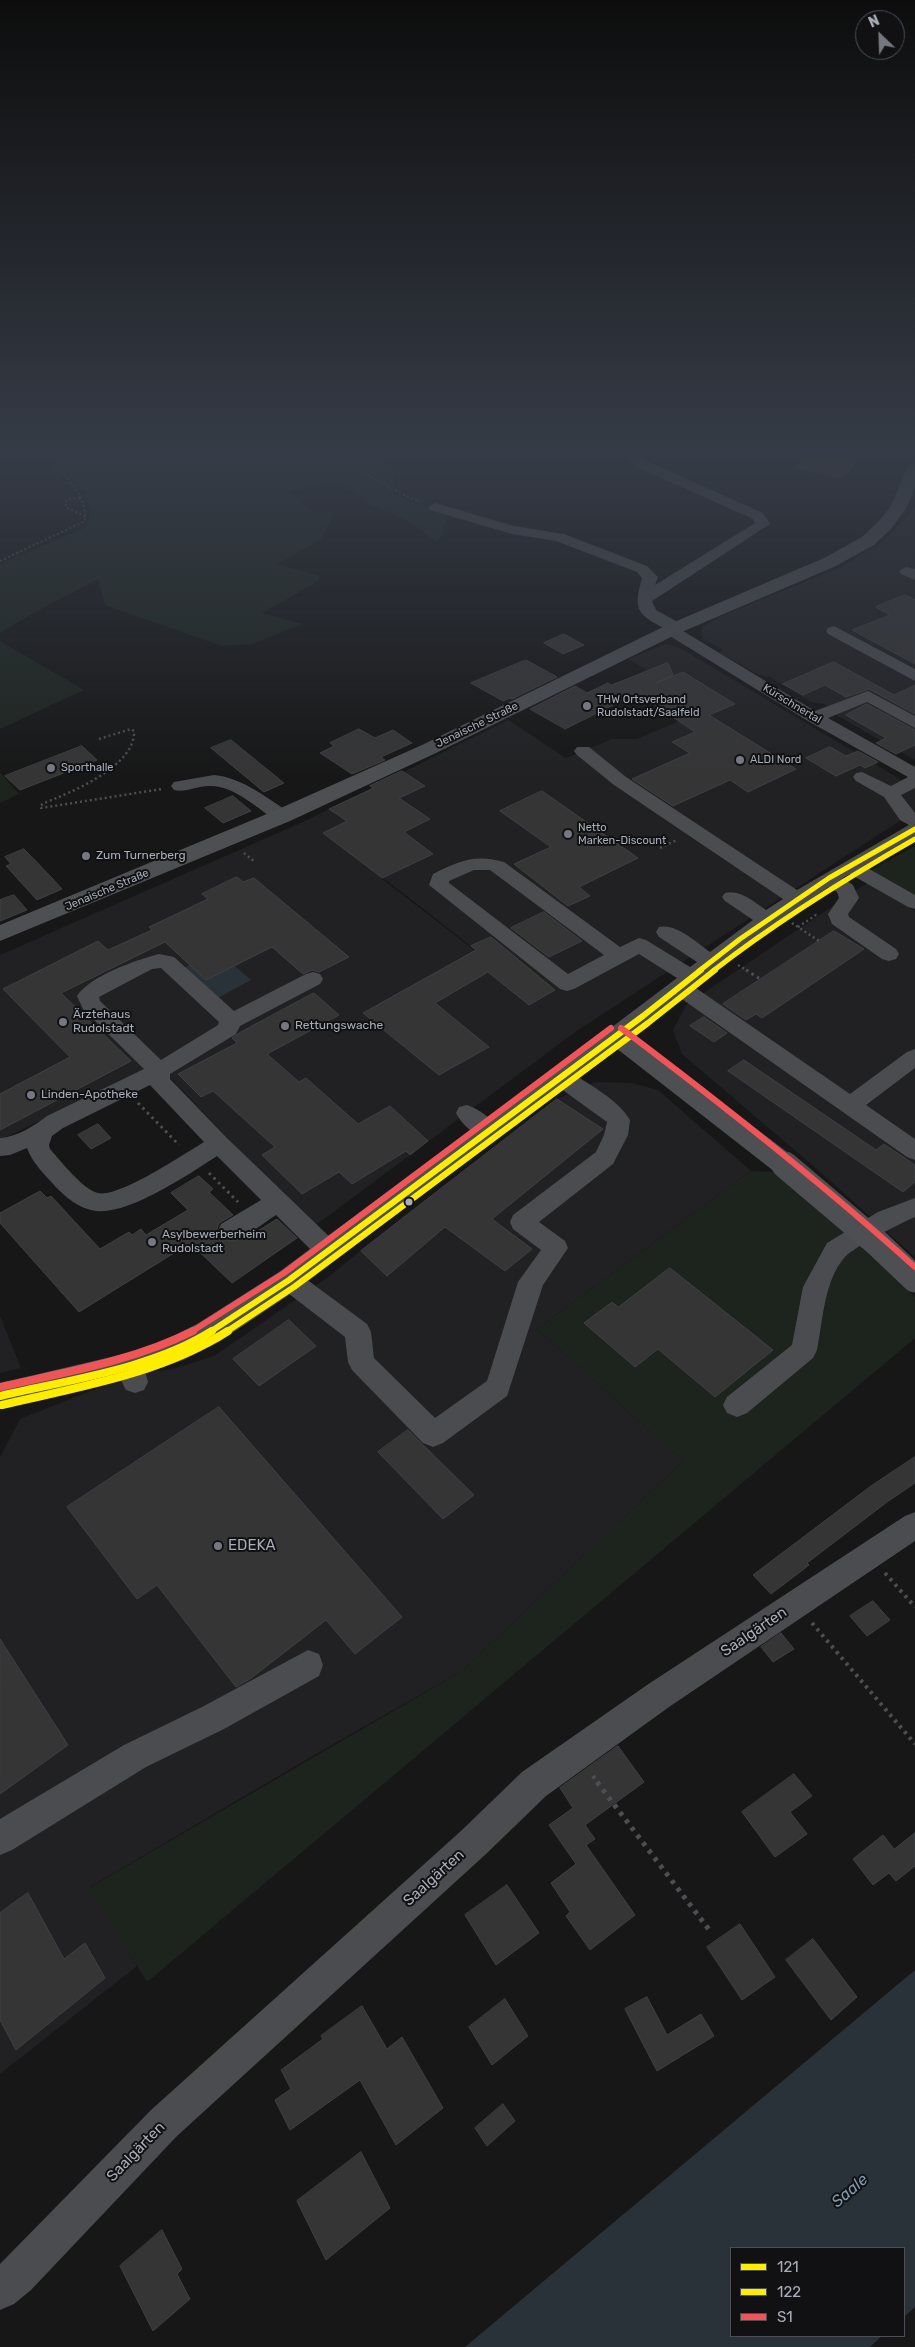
<!DOCTYPE html>
<meta charset="utf-8">
<style>
body{margin:0}
#map{position:relative;width:915px;height:2347px;overflow:hidden;background:#171717;font-family:Rubik,sans-serif}
canvas{display:block}
.legend{position:absolute;left:730px;top:2247px;width:175px;height:90px;box-sizing:border-box;background:#111113;border:1px solid #4d4f55;margin:0;padding:6px 9px;list-style:none;font-size:15px;color:#a8adb8}
.legend li{display:flex;align-items:center;gap:10px;height:25px}
.legend b{width:25px;border:1px solid #4d4f55}
.north{position:absolute;left:855px;top:10px;width:50px;height:50px;box-sizing:border-box;background:#111113;border:1px solid #4d4f55;border-radius:50%;rotate:336deg;font-size:14px;font-weight:700;line-height:20px;text-align:center;color:#a8adb8}
.north::after{content:'';display:block;margin:auto;width:18px;height:22px;background:#757880;clip-path:polygon(50% 0,100% 100%,50% 72%,0 100%)}
</style>
<div id="map">
<canvas width="915" height="2347"></canvas>
<ul class="legend">
<li><b style="height:6px;background:#ffed00"></b>121</li>
<li><b style="height:6px;background:#ffed00"></b>122</li>
<li><b style="height:6px;background:#ee5458"></b>S1</li>
</ul>
<div class="north">N</div>
</div>
<script>
const context = document.querySelector('canvas').getContext('2d');
context.lineJoin = 'round';
function paint(path, color) { context.fillStyle = color; context.fill(path, 'evenodd'); }
function strokePath(path, color, width, dash) { context.strokeStyle = color; context.lineWidth = width; context.lineCap = dash ? 'butt' : 'round'; context.setLineDash(dash || []); context.stroke(path); }
function label(font, color, halo, rows, align = 'center') {
  context.font = font + ' Rubik,sans-serif'; context.lineWidth = 4; context.setLineDash([]); context.textBaseline = 'middle'; context.strokeStyle = halo; context.fillStyle = color; for (const [text, x, y, turn = 0] of rows) {
    context.save(); context.translate(x, y); context.rotate((+turn || 0) * Math.PI / 180); context.textAlign = isNaN(turn) ? turn : align; if (halo) context.strokeText(text, 0, 0); context.fillText(text, 0, 0); context.restore();
  }
}
paint(new Path2D(`
 M915 507V760L838 716 825 704 811 702 770 677 759 675 718 652 723 650 702 638V627L719 617 841 567 886 539Z
 M666 644 680 648 915 788V811L578 1030 316 1225 285 1198 157 1064 0 1140V955L305 821 508 720 566 758 612 739H637L712 707 628 659ZM320 831 403 893 523 987H522Z
 M867 883 915 911V1257L818 1170 682 1054 673 1030 686 1005Z
 M595 1082 632 1083 658 1090 751 1171 537 1329 683 1461 462 1671 316 1754 90 1887 137 1966 0 2074V1457L20 1419 136 1373 173 1369 214 1356 327 1278 404 1216 557 1099Z
 M0 1316 21 1368 0 1373Z`), '#212123');
paint(new Path2D(`
 M34 453H378L394 471 393 493 411 502 449 513 438 543 408 521 363 501 340 482 288 492 314 512H334L322 539 277 564 319 576V581L262 613 302 624 253 644 222 646 105 605 98 579 28 616 0 633V564L86 527 90 515 86 490 80 489 50 457 48 459Z
 M0 641 84 690 0 729Z
 M0 772 19 794 0 803Z
 M915 846V898L878 877 871 870Z
 M751 1171 774 1172 873 1258 915 1297V1338L147 1982 89 1888 462 1671 683 1461 537 1329Z`), '#1d241e');
paint(new Path2D(`
 M217 951 251 980 216 999 182 969Z
 M915 1970V2307L904 2317V2248H731V2336H882L870 2347H465Z`), '#2a3239');
const building = new Path2D(`
 M807 453H864L842 478 795 468Z
 M905 595 915 600V664L852 630 890 615 876 607Z
 M564 634 584 645 563 654 544 643Z
 M526 660 557 677 512 699 510 698 503 701 471 683Z
 M834 662 894 695 915 685V714L869 689 846 697 825 685 803 695 783 684Z
 M668 663 673 675 656 683 683 672 735 704 709 715 796 769 748 792 730 780 673 806 632 779 690 753 672 742 695 732 637 693 565 729 530 709 575 686 587 693 608 683 611 685Z
 M867 704 915 730V745L896 754 876 743 886 738 846 715Z
 M359 729 375 738 393 730 412 743 381 757 385 760 352 774 320 753 334 746 330 743Z
 M231 740 284 783 264 792 211 748Z
 M82 746 97 760 20 790 5 776Z
 M830 747 846 756 858 751 878 762 865 768 860 765 836 776 806 758Z
 M402 771 425 786 399 798 430 819 404 832 433 854 382 878 323 833 347 821 329 809 374 788 370 786Z
 M542 791 638 858 579 887 590 896 568 906 514 864 551 847 500 811Z
 M233 796 251 811 223 823 205 808Z
 M24 849 52 878 62 889 37 900 6 866 11 864 5 857Z
 M237 877 243 882 254 878 349 957 319 972 312 970 303 974 272 947 206 980 165 942 61 993 131 1061 0 1130V1094L70 1057 3 989 98 941 108 950 152 930 149 927 208 899 202 894Z
 M14 895 27 910 0 921V900Z
 M544 912 582 941 549 957 511 928Z
 M834 931 864 949 762 1018 756 1014 746 1020 723 1004Z
 M491 937 555 990 529 1005 488 972 435 1003 489 1047 439 1075 363 1013 476 950 471 946Z
 M314 993 339 1015 267 1054 299 1082 306 1078 358 1124 390 1106 428 1141 410 1155 406 1151 352 1184 339 1172 302 1194 262 1155 275 1147 213 1091 201 1097 178 1074 237 1043 232 1038 239 1033Z
 M704 1017 727 1033 714 1042 690 1026Z
 M744 1060 876 1150 884 1144 915 1165V1182L903 1192 728 1071Z
 M557 1099 603 1129 492 1219 532 1249 505 1271 445 1227 387 1276 361 1251Z
 M98 1124 111 1138 91 1149 78 1135Z
 M199 1176 213 1189 209 1192 233 1215 219 1223 216 1232 221 1240H236L253 1234 277 1219 297 1238 232 1283 190 1243 79 1312 0 1223V1213L40 1191 47 1198 51 1196 100 1249 129 1232 132 1235 141 1229 146 1235 188 1210 171 1193Z
 M670 1268 773 1350 715 1397 658 1349 635 1367 584 1323 612 1302 618 1307Z
 M289 1320 316 1346 259 1386 233 1359Z
 M219 1407 402 1617 355 1654 326 1620 250 1679 236 1687 157 1585 137 1599 67 1507Z
 M408 1430 474 1495 443 1519 378 1452Z
 M915 1457V1483L887 1502 807 1563 809 1565 771 1594 753 1575 871 1486Z
 M873 1601 890 1620 867 1636 850 1616Z
 M781 1633 794 1649 773 1662 761 1647Z
 M0 1639 68 1745 0 1794Z
 M618 1746 644 1782 585 1825 595 1839 586 1845 635 1915 590 1950 566 1916 570 1912 551 1883 576 1864 549 1825 573 1808 560 1788Z
 M794 1774 812 1796 790 1812 807 1834 775 1857 742 1812Z
 M915 1833V1866L896 1881 889 1873 873 1885 853 1859 883 1835 894 1849Z
 M507 1885 539 1933 496 1965 465 1915Z
 M28 1893 64 1959 85 1943 105 1978 16 2050 0 2020V1913Z
 M740 1924 775 1977 742 2000 707 1947Z
 M813 1939 857 1997 831 2020 786 1960Z
 M647 1997 667 2035 701 2014 714 2036 657 2071 625 2009Z
 M505 1999 528 2036 492 2065 469 2027Z
 M362 2006 387 2049 402 2037 443 2108 396 2145 360 2080 290 2130 275 2100 291 2089 281 2070 323 2039 321 2036Z
 M503 2104 515 2121 487 2146 475 2128Z
 M361 2152 390 2208 326 2260 297 2201Z
 M162 2230 182 2269 177 2274 190 2299 153 2331 120 2266Z`);
paint(building, '#353536');
strokePath(building, '#3f4043', 1);
strokePath(new Path2D(`
 M328 453C360 468 388 489 420 502
 M80 498 69 499 65 502 66 507 86 517
 M0 561 85 521C87 491 61 470 39 454`), '#4d4e52', 2, [2, 2.5]);
strokePath(new Path2D(`
 M99 739 131 729 134 731C136 766 70 793 44 803L40 806 41 808 162 789
 M660 848 677 840
 M244 853 255 862
 M792 923 819 941
 M798 927 816 915 819 916
 M738 965 748 971`), '#4d4e52', 2.5, [2, 3]);
strokePath(new Path2D(`
 M746 970 760 979
 M138 1103 179 1145
 M209 1173 238 1202`), '#4d4e52', 3, [2.5, 4]);
strokePath(new Path2D(`
 M885 1573 915 1607
 M812 1623 915 1744
 M593 1776 598 1783`), '#4d4e52', 4, [3, 4.5]);
strokePath(new Path2D(`
 M597 1782 710 1931`), '#4d4e52', 5, [4, 5.5]);
paint(new Path2D(`
 M629 453H643V458L647 461 763 513 770 524 652 601 656 610 683 625 685 628 683 631 815 711 868 691 915 716V728L867 702 828 718 915 767V788L901 795 915 813V837L864 866 915 895V909L908 907 850 874 843 878 853 885 859 898 848 914 849 917 896 949 899 954 896 959 889 961 882 959 832 924 828 914 839 898 837 892 829 887 766 929 693 986 850 1094 907 1052 915 1049V1068L866 1105 915 1139V1160L907 1157 679 997 624 1040 616 1042 608 1040 605 1035 608 1030 677 978 639 954 574 989 567 991 560 989 429 885 433 874C460 861 474 854 504 862L620 947 639 938 646 940 690 967 697 962 659 937 656 932 659 927C676 923 696 942 710 952L753 920 725 901 722 897 725 893C740 889 754 902 766 910L783 899 614 785 577 755 574 751 577 747H589L626 777 797 890 909 825 900 820 884 797 856 781 853 777 856 773 862 772 891 786 908 777 808 721 665 633 663 630 664 628C635 614 634 607 642 578L637 572 556 541 512 534 430 510 428 507 435 503 514 526 564 534 647 566 658 577 655 585 755 523 753 519 637 467 629 459ZM474 870H490L604 955 568 974 449 883V881Z
 M906 567 915 569V580L901 574 899 571Z
 M834 626 915 669V681L828 634 826 631 828 628Z
 M214 775C243 778 265 797 289 812L291 816 289 820H275C256 807 233 785 209 786 197 786 185 793 174 790L171 786 174 782Z
 M159 954 174 957 234 1011 306 974 313 972 320 974 323 979 320 984 240 1026 236 1034 170 1074V1079L227 1138 337 1244 340 1251 337 1258 328 1261 319 1258 276 1215C260 1225 240 1244 221 1238L218 1231 221 1224 261 1200 217 1156C189 1174 129 1215 96 1211 79 1209 65 1197 54 1185 44 1174 32 1162 27 1148L10 1155 0 1156V1138C17 1137 34 1126 47 1116L144 1069 83 1009 77 996C90 976 136 960 159 954ZM161 968 219 1022 218 1025 161 1060 100 1001 99 997 152 969ZM150 1085 204 1142C184 1154 119 1198 98 1193 82 1189 61 1161 50 1149L49 1145 52 1136 63 1128Z
 M561 1069 569 1071C589 1085 618 1099 630 1120L628 1135 613 1164 539 1222 565 1241 568 1248 543 1285 507 1396 443 1443 433 1447 423 1443 352 1370 348 1362 345 1337 280 1287 276 1280 280 1273 289 1270 298 1273 367 1324 371 1332 374 1358 435 1418 487 1381 518 1282 541 1250 513 1229 510 1222 513 1215 596 1152 604 1135 607 1122 553 1083 550 1077 553 1071Z
 M467 1105C479 1109 494 1120 501 1131L497 1137C481 1142 463 1127 456 1113L459 1107Z
 M915 1198V1217C901 1223 853 1247 844 1258 824 1282 823 1320 817 1350L813 1358 747 1413 737 1417 727 1413 723 1405 727 1397 792 1345 803 1287 827 1243 878 1212Z
 M132 1354 141 1357 148 1382 144 1390 135 1393 126 1390C120 1379 117 1368 123 1357Z
 M915 1512V1541L669 1707 546 1796 486 1854 177 2136 31 2290 14 2304 0 2310V2264L151 2110 462 1830 522 1772 647 1685 905 1516Z
 M308 1650 319 1654 323 1665 319 1676 224 1729 146 1767 12 1850 0 1855V1819L124 1745 202 1707Z`), '#4b4c50');
paint(new Path2D(`
 M915 463V487L907 507 891 529 874 545 836 566 677 634 436 753 290 821 0 941V925L274 811 422 745 665 626 824 558 862 537 879 521 891 506 907 468 909 465Z
 M616 1026 625 1029 795 1158 799 1165 795 1172 785 1175 775 1172 616 1048 299 1288 219 1342 183 1360 132 1378 0 1409V1383L132 1352 161 1342 197 1324 279 1272 607 1029Z`), '#4d4f52');
strokePath(new Path2D(`
 M785 1165 877 1243 915 1279`), '#4d4f52', 27);
strokePath(new Path2D(`
 M699 971 740 939 829 878 915 829`), '#ffed00', 5);
strokePath(new Path2D(`
 M210 1332 289 1280 643 1016 701 970`), '#ffed00', 6);
strokePath(new Path2D(`
 M0 1396C68 1380 152 1369 212 1331`), '#ffed00', 8);
strokePath(new Path2D(`
 M713 971C777 921 845 879 915 839`), '#ffed00', 5);
strokePath(new Path2D(`
 M226 1332 294 1287 648 1023 715 970`), '#ffed00', 6);
strokePath(new Path2D(`
 M2 1405C79 1387 160 1374 228 1331`), '#ffed00', 8);
strokePath(new Path2D(`
 M621 1028C722 1104 821 1182 915 1267
 M191 1332 284 1273 611 1028`), '#ee5458', 6);
strokePath(new Path2D(`
 M0 1387C66 1372 133 1361 193 1331`), '#ee5458', 8);
const sky = context.createLinearGradient(0, 0, 0, 782);
sky.addColorStop(0, '#0d0d0d');
sky.addColorStop(0.58, '#363c47');
sky.addColorStop(1, '#363c4700');
context.fillStyle = sky;
context.fillRect(0, 0, 915, 782);
for (const [x, y, r, color] of [
 [587,706,5,"#757880"],
 [740,760,5,"#757880"],
 [51,768,5,"#757880"],
 [568,834,5,"#757880"],
 [86,856,5,"#757880"],
 [63,1022,5,"#757880"],
 [285,1026,5,"#757880"],
 [31,1095,5,"#757880"],
 [409,1202,4.5,"#a8adb8"],
 [152,1242,5,"#757880"],
 [218,1546,5,"#757880"]
]) { const dot = new Path2D(); dot.arc(x, y, r, 0, 2 * Math.PI); context.fillStyle = color; context.fill(dot); strokePath(dot, '#111113', 2); }
label('11px', '#a8adb8', '#111113', [
 ["THW Ortsverband",597,700],
 ["Rudolstadt/Saalfeld",597,713],
 ["ALDI Nord",750,760],
 ["Sporthalle",61,768],
 ["Netto",578,828],
 ["Marken-Discount",578,841]
], 'left');
label('11px', '#a8adb8', '#111113', [
 ["Kürschnertal",792,704,31],
 ["Jenaische Straße",477,725,-26],
 ["Jenaische Straße",107,890,-23]
]);
label('12px', '#a8adb8', '#111113', [
 ["Zum Turnerberg",96,856],
 ["Ärztehaus",73,1015],
 ["Rudolstadt",73,1029],
 ["Rettungswache",295,1026],
 ["Linden-Apotheke",41,1095],
 ["Asylbewerberheim",162,1235],
 ["Rudolstadt",162,1249]
], 'left');
label('15px', '#a8adb8', '#111113', [
 ["EDEKA",228,1546]
], 'left');
label('15px', '#a8adb8', '#111113', [
 ["Saalgärten",754,1632,-34],
 ["Saalgärten",434,1878,-42],
 ["Saalgärten",136,2152,-46]
]);
label('italic 16px', '#7f9bb3', '#111113', [
 ["Saale",850,2191,-41]
]);
</script>
